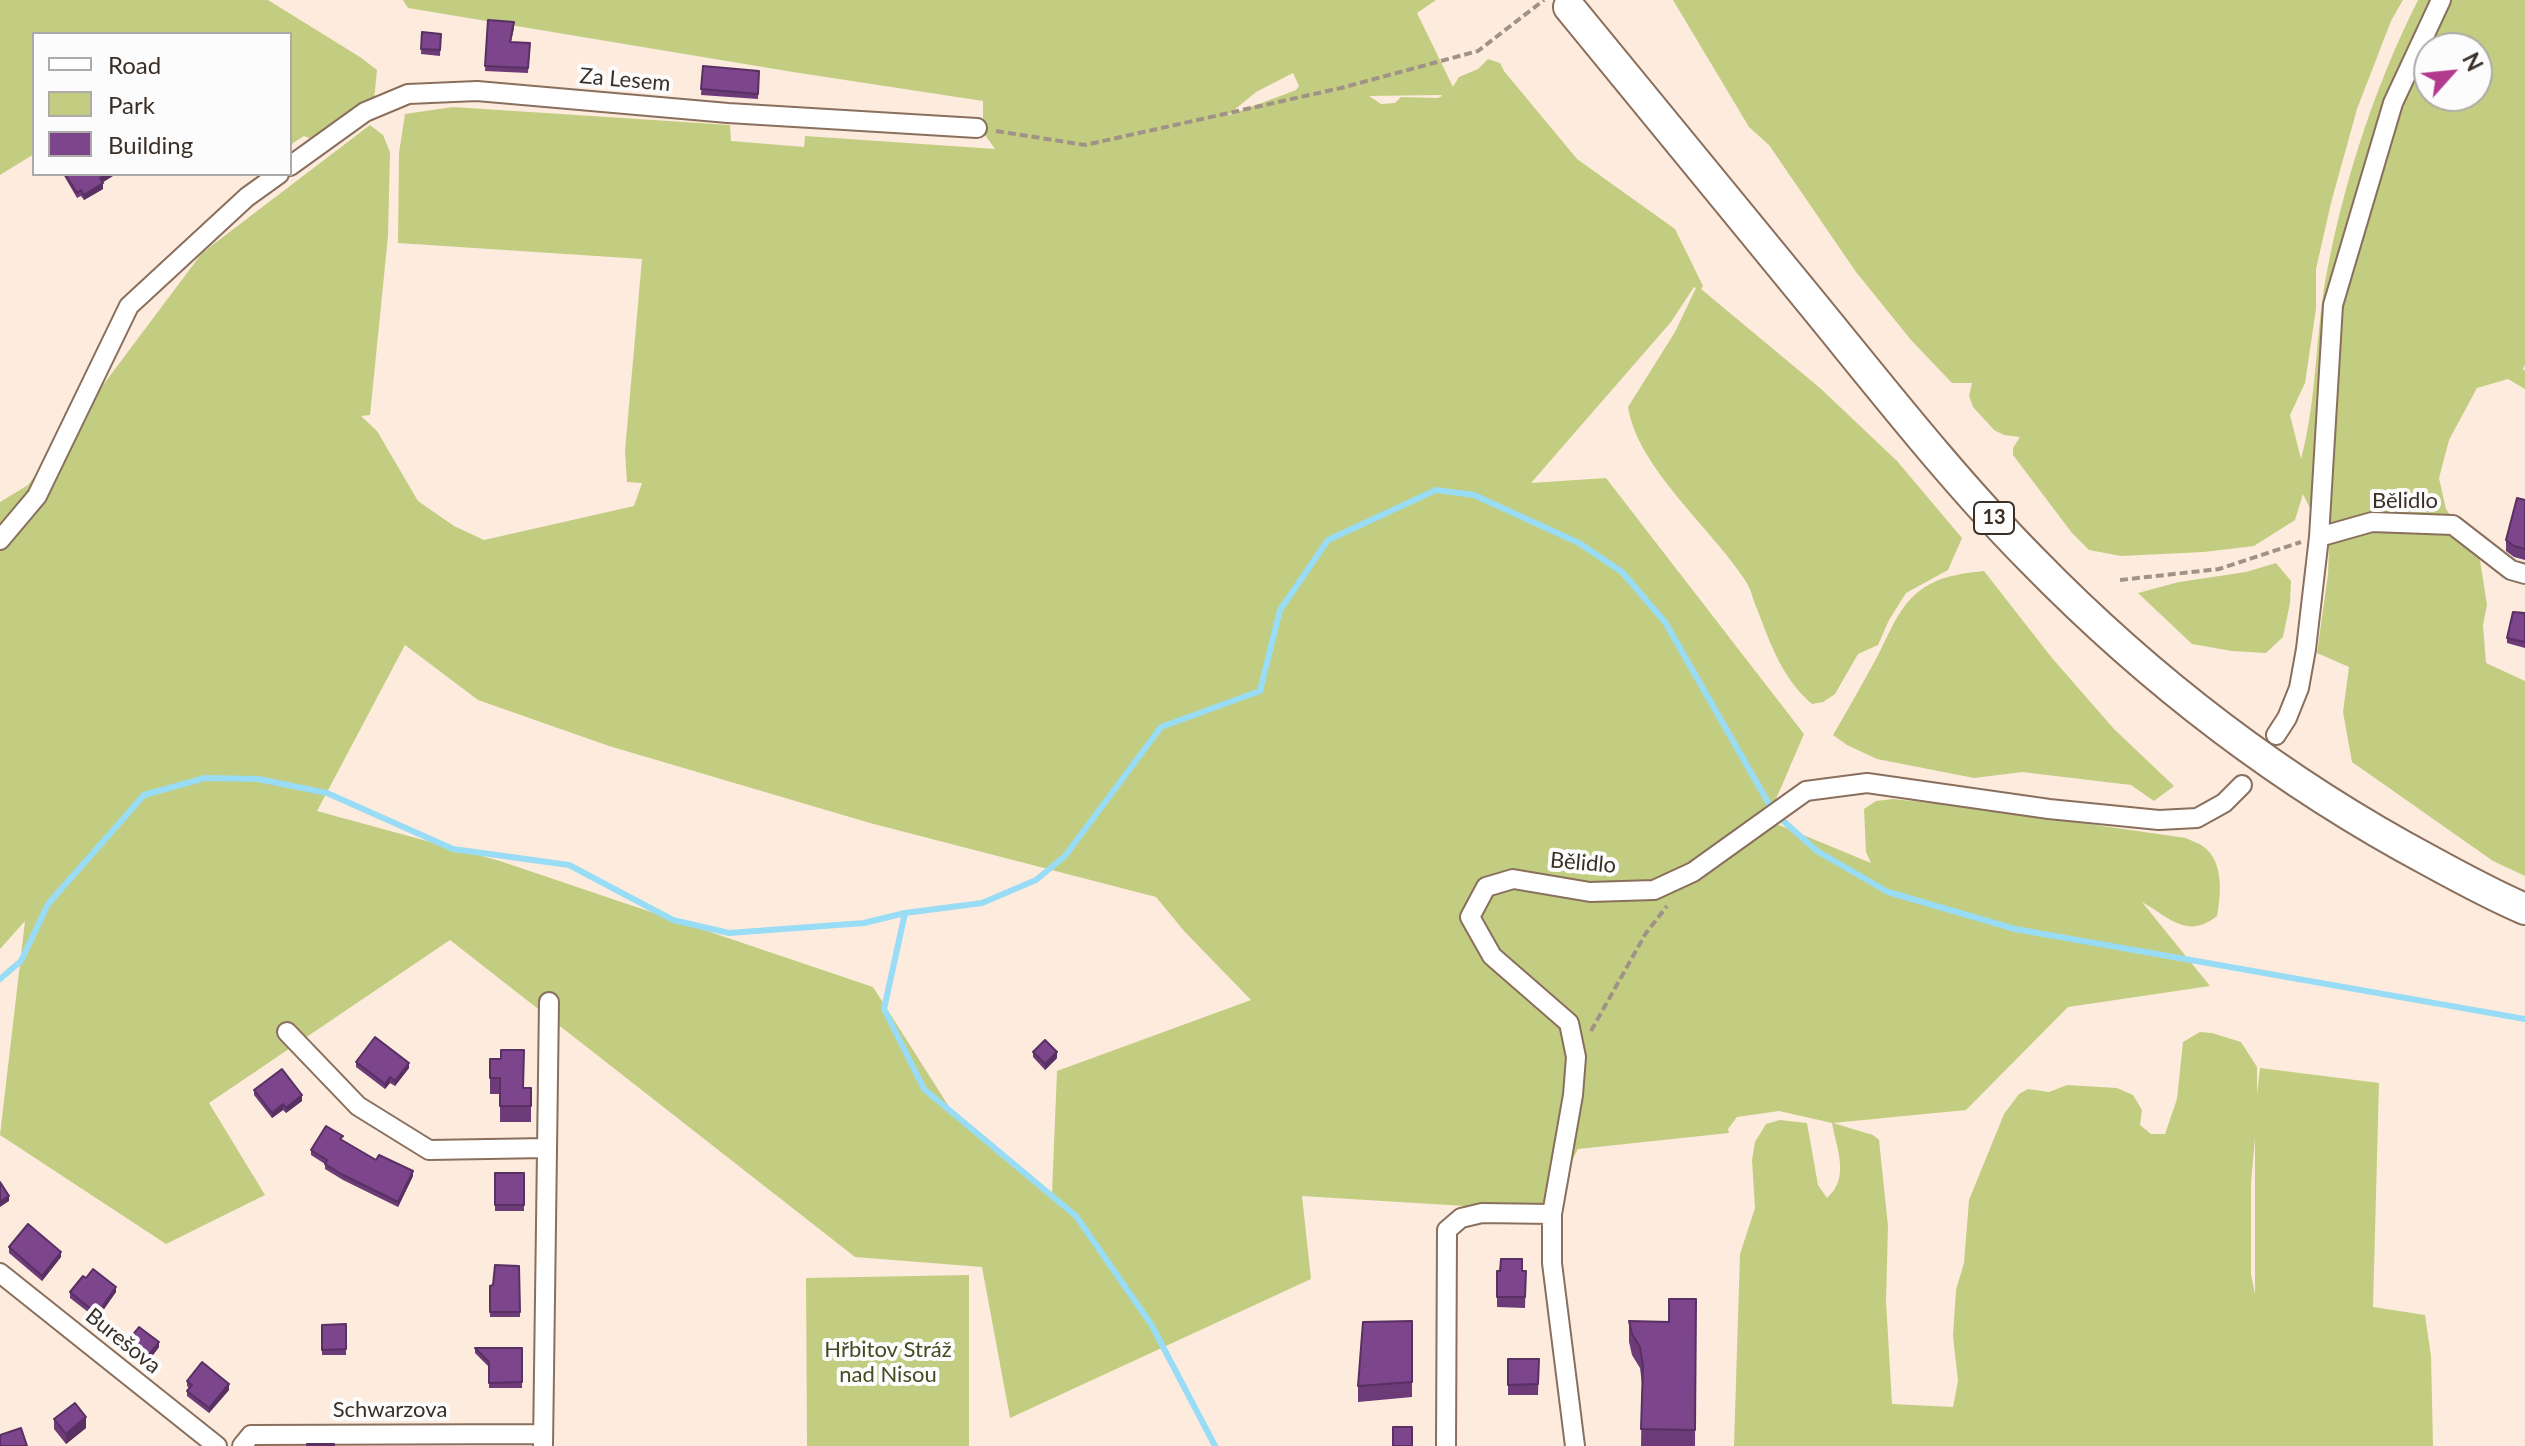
<!DOCTYPE html>
<meta charset="utf-8">
<style>
body{margin:0}
#map{position:relative;width:2525px;height:1446px;overflow:hidden;background:#fdebde;font-family:Lato,sans-serif}
canvas{display:block}
.legend{position:absolute;left:32px;top:32px;width:260px;height:144px;box-sizing:border-box;background:#fcfcfc;border:2px solid #aeaaa7;margin:0;padding:10px 14px;list-style:none;font-size:24px;color:#3a2f27}
.legend li{display:flex;align-items:center;gap:16px;height:40px}
.legend b{width:40px;border:2px solid #aeaaa7}
.north{position:absolute;left:2413px;top:32px;width:80px;height:80px;box-sizing:border-box;background:#fcfcfc;border:2px solid #aeaaa7;border-radius:50%;rotate:63deg;font-size:22px;font-weight:700;line-height:32px;text-align:center;color:#3a2f27}
.north::after{content:'';display:block;margin:auto;width:28px;height:36px;background:#b23a8f;clip-path:polygon(50% 0,100% 100%,50% 72%,0 100%)}
</style>
<div id="map">
<canvas width="2525" height="1446"></canvas>
<ul class="legend">
<li><b style="height:10px;background:#fff"></b>Road</li>
<li><b style="height:22px;background:#c3cd81"></b>Park</li>
<li><b style="height:22px;background:#7d458c"></b>Building</li>
</ul>
<div class="north">N</div>
</div>
<script>
const context = document.querySelector('canvas').getContext('2d');
context.lineJoin = 'round';
function paint(path, color) { context.fillStyle = color; context.fill(path, 'evenodd'); }
function strokePath(path, color, width, dash) { context.strokeStyle = color; context.lineWidth = width; context.lineCap = dash ? 'butt' : 'round'; context.setLineDash(dash || []); context.stroke(path); }
function label(font, color, halo, rows, align = 'center') {
  context.font = font + ' Lato,sans-serif'; context.lineWidth = 8; context.setLineDash([]); context.textBaseline = 'middle'; context.strokeStyle = halo; context.fillStyle = color; for (const [text, x, y, turn = 0] of rows) {
    context.save(); context.translate(x, y); context.rotate((+turn || 0) * Math.PI / 180); context.textAlign = isNaN(turn) ? turn : align; if (halo) context.strokeText(text, 0, 0); context.fillText(text, 0, 0); context.restore();
  }
}
paint(new Path2D(`
 M0 0H268L360 57 377 70 374 100 314 140 304 136 290 145V34H34V154L0 175Z
 M403 0H1436L1417 13 1453 87 1459 77 1478 69 1488 59 1500 63 1504 71 1577 159 1675 229 1703 286 1701 289 1820 388 1897 461 1962 538 1948 570 1906 593 1889 620 1878 645 1858 654 1835 694 1823 702 1812 704C1782 678 1771 645 1757 609 1753 600 1751 588 1745 580 1712 529 1637 467 1628 407L1675 332 1696 288 1694 287 1671 322 1531 483 1606 478 1804 734 1767 820 1871 863 1866 852 1864 809 1876 801 1893 799 1977 808 2186 838C2191 841 2199 843 2204 847 2224 862 2221 895 2217 916 2187 940 2169 917 2142 902L2210 986 2068 1007 1966 1110 1833 1123 1873 1135 1879 1140 1888 1226 1886 1301 1892 1404 1953 1407 1958 1381 1953 1336 1956 1290 1964 1263 1969 1200 2004 1114 2019 1094 2028 1089 2049 1092 2067 1085 2117 1088 2133 1095 2142 1110 2140 1125 2151 1134H2165L2177 1099 2183 1042 2200 1032 2212 1033 2241 1042 2257 1067V1095L2260 1068 2379 1083 2373 1307 2425 1315 2431 1356 2433 1446H1734L1740 1254 1755 1208 1752 1160 1755 1142 1766 1124 1780 1120 1807 1123 1818 1185 1827 1198C1850 1177 1837 1151 1832 1123L1779 1111 1737 1117 1728 1129 1729 1133 1578 1149 1546 1211 1302 1196 1311 1279 1010 1418 982 1267 855 1257 450 940 209 1103 265 1195 166 1244 0 1135 25 921 0 949V502L28 485 202 253 370 125 383 135 390 152 388 236 370 415 361 416 377 431 418 501 454 526 484 540 634 506 642 483 627 482 625 451 642 259 398 243 399 153 405 114 453 107 730 125 731 141 804 147 805 136 995 149 983 132V101L793 72 408 8ZM1293 73 1299 86 1296 90 1227 116 1256 92ZM1369 96 1441 95 1442 96 1438 98 1401 97 1395 103 1381 104ZM405 645 478 700 609 746 870 823 1156 897 1184 931 1251 1000 1057 1071 1052 1193 953 1113 873 987 500 861 317 811ZM2255 1138V1294L2251 1274V1183Z
 M1673 0H2403L2391 21 2357 109 2331 203 2316 269V309L2305 383 2290 415 2301 459C2318 396 2315 329 2328 266 2346 174 2376 84 2418 0H2525V365L2523 369 2525 371V389L2508 379 2477 388 2449 440 2439 478 2446 509 2480 560 2487 605 2483 625 2486 663 2525 681V876L2493 861 2352 762 2343 712 2349 667 2317 653 2328 574 2329 548 2303 494 2295 520 2254 546 2204 552 2121 556 2089 550 2072 533 2013 455V448L2020 437 2004 435 1994 430 1973 407 1969 396 1972 383H1952L1911 340 1856 272 1769 145 1749 127ZM2429 48H2477V96H2429Z
 M2276 563 2291 581 2290 603 2283 637 2266 653 2232 651 2192 644 2138 593 2179 582 2246 572Z
 M1984 571 2052 658 2114 729 2174 786 2154 801 2131 785 2022 772 1974 778 1877 759 1847 745 1833 735C1848 710 1862 684 1876 659 1891 631 1900 600 1930 584 1946 575 1967 573 1984 571Z
 M969 1275V1446H807L806 1278Z`), '#c3cd81');
strokePath(new Path2D(`
 M1780 818 1817 851 1888 892 2015 929 2525 1019
 M905 913 884 1009 924 1089 1076 1216 1151 1324 1215 1446
 M0 979 21 961 48 904 144 795 205 778 258 779 327 793 453 849 569 865 673 920 729 933 864 923 905 913 982 903 1036 880 1065 856 1161 727 1260 691 1280 610 1328 540 1436 490 1474 495 1579 543 1622 572 1665 622 1773 811`), '#99dcf5', 6);
const minor = new Path2D(`
 M290 166 365 112 408 94 477 91 728 113 977 128
 M2319 537 2372 522 2453 525 2511 570 2525 574
 M0 540 37 496 129 306 247 197 279 174
 M2276 735 2287 718 2299 688 2306 649 2319 537 2333 305 2393 103 2441 0
 M287 1032 358 1106 429 1150 547 1148
 M0 1273 217 1446
 M242 1446 251 1435 543 1434
 M543 1446 549 1002
 M1446 1446 1447 1230 1461 1218 1482 1213 1552 1214
 M1575 1446 1552 1263V1214L1573 1095 1576 1057 1569 1023 1492 956 1470 917 1486 887 1513 879 1590 892 1654 890 1693 872 1806 791 1867 783 2049 809 2159 820 2197 818 2224 803 2242 785`);
const primary = new Path2D(`
 M1569 7C1648 103 1727 200 1806 296 1879 385 1951 478 2032 560 2149 680 2282 782 2430 861 2461 878 2492 895 2525 909`);
strokePath(minor, '#896f5c', 22);
strokePath(primary, '#896f5c', 34);
strokePath(new Path2D(`
 M996 131 1085 145 1341 88 1478 51 1544 0
 M2120 580 2219 569 2301 542
 M1591 1031 1646 933 1667 906`), '#a09287', 4, [8, 4]);
strokePath(minor, '#fff', 18);
strokePath(primary, '#fff', 30);
paint(new Path2D(`
 M488 20 514 28 511 42 530 43 528 73 485 71Z
 M422 32 441 34 440 56 421 54Z
 M703 66 759 71 758 99 701 95Z
 M63 174H116L103 182V189L84 200 81 196 77 198Z
 M2525 500V560L2514 557 2506 551V540Z
 M2525 613V648L2507 643V638Z
 M1033 1052 1057 1058 1045 1070 1033 1057Z
 M490 1059 524 1088H531V1122H500V1094H490Z
 M356 1062 409 1068 395 1086 390 1083 385 1089 356 1067Z
 M254 1090 302 1101 286 1113 283 1110 272 1118 254 1095Z
 M343 1140 376 1160 413 1176 398 1207 343 1180 325 1169V1164L311 1155V1150Z
 M495 1173H524V1211H495Z
 M9 1247 61 1257 42 1281 9 1253Z
 M519 1266 520 1317H490V1286L493 1285Z
 M1497 1271H1526L1525 1308 1497 1307Z
 M70 1292H116L97 1319 70 1298Z
 M1696 1299 1695 1446H1641L1642 1384 1640 1368 1632 1355 1629 1342V1321L1669 1322Z
 M1412 1321V1397L1358 1402V1386Z
 M346 1324V1355H322V1325Z
 M127 1342 159 1347 147 1363 127 1347Z
 M475 1348H522V1388H489V1367L475 1353Z
 M1508 1359H1539L1538 1395H1508Z
 M187 1381 229 1390 209 1413 187 1396V1391L189 1388 187 1386Z
 M54 1419 86 1428 66 1444 54 1429Z`), '#6c3b78');
paint(new Path2D(`
 M107 174H116L100 184V178Z
 M103 183V189L84 200V195Z
 M1057 1052V1058L1045 1070V1064Z
 M409 1063V1068L395 1086V1081Z
 M390 1077V1083L385 1089V1084Z
 M302 1095V1101L286 1113V1108Z
 M283 1104V1110L272 1118V1113Z
 M413 1171V1176L398 1207V1202Z
 M9 1196V1201L0 1207V1202Z
 M61 1252V1257L42 1281V1276Z
 M116 1287V1292L97 1319V1314Z
 M159 1342V1347L147 1363V1357Z
 M229 1384V1390L209 1413V1408Z
 M86 1417V1428L66 1444V1434Z`), '#583062');
const building = new Path2D(`
 M488 20 514 22 510 42 530 43 528 68 485 66Z
 M422 32 441 34 440 50 421 49Z
 M703 66 759 71 758 94 701 89Z
 M65 174H107L100 178 103 183 84 195 81 190 77 193Z
 M2517 498 2525 500V549L2514 546 2506 540Z
 M2513 612 2525 613V642L2507 638Z
 M375 1037 409 1063 395 1081 390 1077 385 1084 356 1062Z
 M1045 1040 1057 1052 1045 1064 1033 1052Z
 M501 1050H524L523 1088H531V1106H500V1078H490V1059H501Z
 M282 1069 302 1095 286 1108 283 1104 272 1113 254 1090Z
 M326 1126 343 1136 340 1139 376 1160 379 1155 413 1171 398 1202 343 1175 325 1164 327 1160 311 1150Z
 M495 1173H524V1205H495Z
 M0 1182 9 1196 0 1202Z
 M28 1224 61 1252 42 1276 9 1247Z
 M1501 1259H1522V1271H1526L1525 1297H1497V1271H1500Z
 M495 1265 519 1266 520 1312H490V1286L493 1285Z
 M93 1269 116 1287 97 1314 70 1292 83 1276 86 1278Z
 M1669 1299H1696L1695 1430 1641 1429 1643 1366 1640 1347 1632 1334 1629 1321 1669 1322Z
 M1412 1321V1382L1358 1386 1363 1322Z
 M346 1324V1349L322 1350V1325Z
 M139 1327 159 1342 147 1357 127 1342Z
 M475 1348H522V1382L489 1383V1362Z
 M1508 1359H1539L1538 1384 1508 1385Z
 M202 1362 229 1384 209 1408 187 1391 192 1385 187 1381Z
 M75 1403 86 1417 66 1434 54 1419Z
 M1393 1427H1412V1446H1393Z
 M21 1428 27 1446H0V1435Z
 M307 1444H334V1446H307Z`);
paint(building, '#7d458c');
strokePath(building, '#583062', 2);
for (const [x, y, w] of [
 [1994,518,40]
]) { const box = new Path2D(); box.roundRect(x - w / 2, y - 16, w, 32, 6); context.fillStyle = '#fcfcfc'; context.fill(box); strokePath(box, '#3a2f27', 2); }
label('bold 20px', '#3a2f27', null, [
 ["13",1994,518]
]);
label('22px', '#3a2f27', '#fcfcfc', [
 ["Za Lesem",625,80,5],
 ["Bělidlo",2405,501],
 ["Bělidlo",1583,863,5],
 ["Burešova",123,1341,39],
 ["Schwarzova",390,1410]
]);
label('22px', '#454a21', '#fcfcfc', [
 ["Hřbitov Stráž",888,1350],
 ["nad Nisou",888,1375]
]);
</script>
